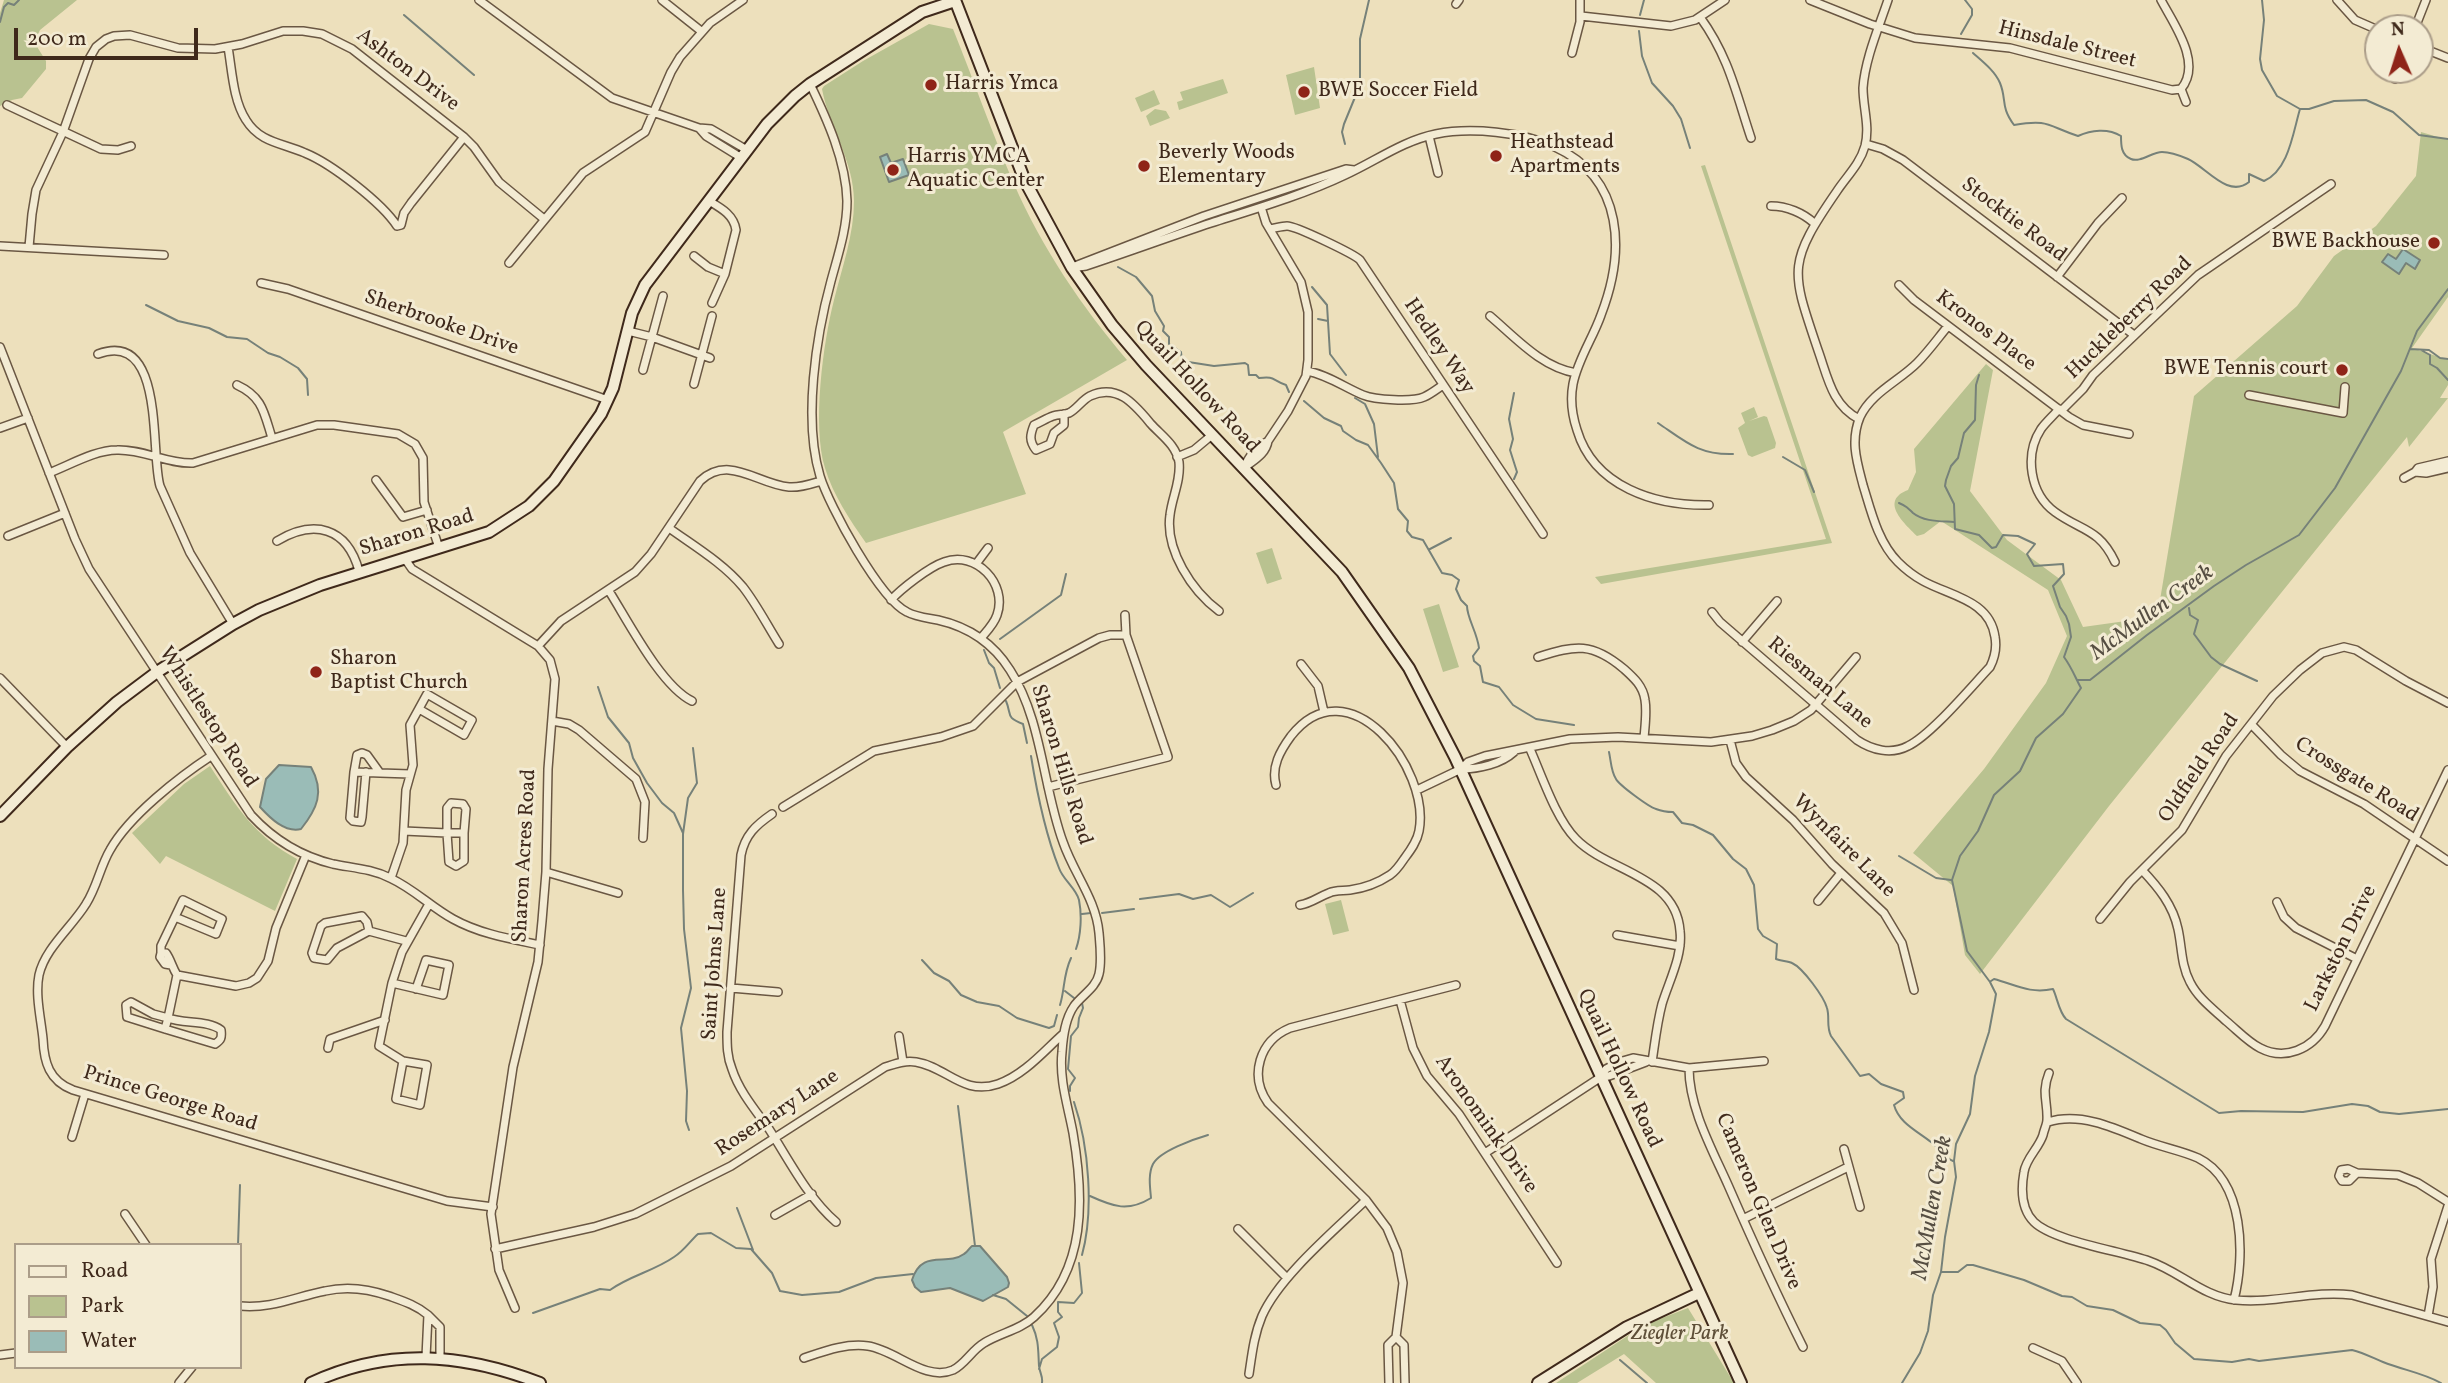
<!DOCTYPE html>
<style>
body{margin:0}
#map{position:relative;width:2448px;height:1383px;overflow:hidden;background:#ede0bc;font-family:Vollkorn,serif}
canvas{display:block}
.legend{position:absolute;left:14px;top:1243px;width:228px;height:126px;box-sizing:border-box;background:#f3ebd3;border:2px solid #ab9d89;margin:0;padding:9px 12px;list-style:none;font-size:21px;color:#3f291b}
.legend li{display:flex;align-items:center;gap:14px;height:35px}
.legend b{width:35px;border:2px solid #ab9d89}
.north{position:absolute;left:2364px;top:14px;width:70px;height:70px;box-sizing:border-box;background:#f3ebd3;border:2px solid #ab9d89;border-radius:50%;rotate:357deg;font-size:19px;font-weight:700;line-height:28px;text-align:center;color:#3f291b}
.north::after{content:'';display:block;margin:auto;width:24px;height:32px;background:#8f2418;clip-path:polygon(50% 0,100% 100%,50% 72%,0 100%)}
.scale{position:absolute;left:14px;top:28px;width:184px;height:32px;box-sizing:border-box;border:4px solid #3f291b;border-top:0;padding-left:9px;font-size:21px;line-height:24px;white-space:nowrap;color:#3f291b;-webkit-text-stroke:5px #f3ebd3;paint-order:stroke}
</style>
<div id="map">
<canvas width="2448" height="1383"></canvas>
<ul class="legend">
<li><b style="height:9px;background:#f3ebd3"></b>Road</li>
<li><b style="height:19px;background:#b9c290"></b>Park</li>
<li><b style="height:19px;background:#9abcb7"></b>Water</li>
</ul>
<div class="north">N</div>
<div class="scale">200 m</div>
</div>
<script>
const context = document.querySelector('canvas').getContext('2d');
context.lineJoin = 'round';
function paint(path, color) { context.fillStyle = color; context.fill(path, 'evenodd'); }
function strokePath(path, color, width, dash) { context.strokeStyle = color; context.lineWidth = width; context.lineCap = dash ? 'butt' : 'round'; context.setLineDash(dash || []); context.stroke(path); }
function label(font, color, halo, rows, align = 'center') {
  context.font = font + ' Vollkorn,serif'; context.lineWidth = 6; context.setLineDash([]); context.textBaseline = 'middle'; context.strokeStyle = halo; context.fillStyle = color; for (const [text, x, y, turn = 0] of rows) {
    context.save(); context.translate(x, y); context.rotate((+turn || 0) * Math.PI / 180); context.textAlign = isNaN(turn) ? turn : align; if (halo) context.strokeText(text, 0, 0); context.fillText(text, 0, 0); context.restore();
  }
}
paint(new Path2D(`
 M4 0H77L40 30 34 42 46 61V69L22 98 12 100 0 106V13Z
 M929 24 953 29C974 81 992 133 1014 184 1042 248 1082 307 1127 360L1003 432 1026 494 866 543C850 520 833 495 825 468 812 426 823 343 834 300 842 267 854 235 854 201 854 161 829 127 822 89L824 86 863 61Z
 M1314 67 1320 108 1295 115 1286 75Z
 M1223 79 1228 93 1179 110 1177 102 1183 100 1180 92Z
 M1154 90 1160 104 1141 112 1135 98Z
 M1155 109 1166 111 1170 118 1150 126 1146 116Z
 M2421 132 2448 140V297L2412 348 2448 360V385L2440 398H2448L2409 447 2407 437 2109 806 1980 974 1965 955 1953 886 1913 853 1984 769 2046 683 2067 636 2048 590 1941 521 1924 534 1917 536C1904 523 1879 501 1908 490L1916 472 1914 449 1986 364 1993 370 1970 491 2007 540 2061 580 2083 627 2133 620 2160 600 2194 396 2297 306 2334 256 2376 226 2416 176Z
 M1705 165 1832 543 1601 584 1595 577 1826 539 1701 166Z
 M1754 407 1758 417 1749 421 1764 416 1767 417 1776 443 1775 448 1752 457 1748 455 1738 428 1745 423 1741 413Z
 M1272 548 1282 579 1267 584 1256 553Z
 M1439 604 1459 667 1443 672 1423 609Z
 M210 766C236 806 254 836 297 859L275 911 166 856 160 864 132 833 184 784Z
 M1341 900 1349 931 1333 935 1325 904Z
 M1688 1308 1734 1383H1656L1624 1354 1577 1383H1556L1644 1325Z`), '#b9c290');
const water = new Path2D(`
 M887 154 891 163 903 159 909 175 889 182 880 157Z
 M2403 249 2420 260 2415 269 2406 263 2399 274 2382 262 2388 254 2396 259Z
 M279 765 311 767C325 792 317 809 301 829 285 833 270 818 260 807L266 779Z
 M972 1246H980L1007 1277 1009 1283 1008 1287 983 1301 950 1288 921 1292 915 1287 912 1280C922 1248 946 1267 964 1254 968 1252 969 1248 972 1246Z`);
paint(water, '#9abcb7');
strokePath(water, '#768179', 2);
strokePath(new Path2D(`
 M2262 0 2264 20 2260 59 2262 70 2277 96 2300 109H2309L2334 101 2366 100 2393 112 2419 135 2448 139
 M404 15 474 75
 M1640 15 1644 0
 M0 22 4 7 8 3 14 5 19 0
 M1639 31 1642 56 1652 83 1673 106 1681 119 1690 148
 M1961 34 1972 15V9L1965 0
 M1973 53C1982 61 1995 71 2000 83 2007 100 2000 106 2014 125 2050 119 2047 126 2078 136 2091 130 2108 128 2121 136 2121 145 2121 155 2131 159 2140 163 2152 152 2162 152 2170 152 2181 156 2188 159 2206 167 2228 199 2249 182V174L2264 181C2289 170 2293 132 2300 109
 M1345 144 1342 132 1344 124 1360 85V39L1369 0
 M1118 267 1136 277 1152 296 1155 311 1164 326 1163 331 1169 337V344L1181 352 1182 361 1214 366 1245 363 1248 365 1249 375H1256L1259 378C1276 376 1271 380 1286 385L1289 392
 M1312 287 1327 305 1330 354 1346 375
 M146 305 178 321 209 328 227 337 247 339 268 353 280 357 298 368 307 379 308 395
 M1318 319 1328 321
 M2410 349 2429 350 2440 358 2448 359
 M2421 350 2430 355V364L2437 368 2448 380
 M1355 398 1365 404 1374 424 1378 457
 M1304 401 1324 418 1341 426 1343 431 1356 440 1368 445 1381 463 1394 483 1398 509 1408 521 1407 531 1412 537 1423 540 1442 573 1452 575 1459 580 1456 589 1461 600 1467 606C1467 618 1477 632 1479 648L1473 656 1474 661 1480 666 1483 682 1499 687 1513 705 1536 719 1574 725
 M1658 423C1686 442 1699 455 1733 454
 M1783 457 1805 470 1814 492
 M1514 479 1517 472 1510 450 1513 439 1509 419 1514 393
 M1899 503C1906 506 1908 508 1913 513 1924 522 1941 521 1954 522
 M1430 549 1451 538
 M2189 608 2190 615 2198 620 2194 634 2211 657 2220 664 2257 681
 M1000 639 1061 595 1066 574
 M984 650 989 663 994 668 1000 688
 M2078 680H2090L2147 635 2214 586 2246 565 2299 535 2335 488 2401 371 2417 331 2448 289
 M598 687 608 717 629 743 633 758 647 783 662 803 674 813 683 833
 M1006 701C1012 715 1005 717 1023 724L1027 743
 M1609 752C1611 761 1611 772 1616 779 1619 785 1649 807 1656 809 1661 811 1667 812 1673 812L1682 823 1693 825 1713 835 1733 859 1746 869 1754 885 1758 929 1763 936 1777 944 1776 959C1781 961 1788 961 1792 963 1803 968 1824 997 1827 1008 1830 1018 1826 1026 1831 1036L1860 1076 1869 1074 1881 1084 1903 1092 1904 1098 1894 1105C1899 1123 1917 1131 1931 1142 1940 1149 1943 1157 1953 1161
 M1031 756C1037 793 1045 833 1059 868 1063 880 1076 888 1079 900 1082 915 1081 935 1076 949
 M1899 856 1936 878 1951 880
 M1140 899 1179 894 1193 899 1211 895 1230 907 1253 893
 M1102 913 1134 909
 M1082 914 1091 913
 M922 960 934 973 949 981 961 995 977 1002 999 1006 1017 1018 1049 1028 1054 1026 1057 1015
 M1991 981 1994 979C2016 985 2030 994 2053 989 2057 997 2059 1012 2066 1019L2219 1113 2241 1111 2303 1112 2352 1104 2368 1106 2380 1112 2399 1114 2448 1109
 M1065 991 1074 998
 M1060 1005C1065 989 1063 975 1071 958
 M1070 1091V1086L1075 1078 1068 1069 1071 1036 1078 1027 1079 1018 1083 1008 1082 1003
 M1074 1102C1089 1146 1094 1211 1082 1255
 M958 1106 975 1246
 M689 1130 686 1121 687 1091 681 1028 691 988 684 929 683 890V834L688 798 697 783 693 748
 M1090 1196C1114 1207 1128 1212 1151 1198 1150 1187 1148 1174 1153 1164 1160 1151 1194 1139 1208 1135
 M737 1208 753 1250
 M238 1245 240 1185
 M1942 1272H1958L1967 1265H1973L2024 1280 2062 1296 2072 1297 2087 1306 2113 1310 2140 1323 2160 1325 2166 1330 2175 1343 2194 1359 2232 1362 2249 1359 2259 1361 2352 1350C2364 1353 2373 1358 2383 1362 2403 1370 2423 1373 2441 1383
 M993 1295 1006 1299 1027 1316
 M533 1313 600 1289 610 1290C629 1276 654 1271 674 1257 684 1251 690 1241 698 1234L711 1233 736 1248 751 1249 772 1273 780 1291 802 1295 839 1292 876 1278 913 1274
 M1032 1325C1039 1340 1038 1350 1039 1366 1040 1374 1043 1376 1042 1383
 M1620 1360 1647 1383
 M1039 1369 1042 1359 1057 1347 1059 1337 1054 1323 1062 1317 1058 1312V1302L1074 1303 1082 1293 1079 1263
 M1902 1383 1920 1353 1928 1331 1933 1295 1941 1272 1945 1237 1956 1177 1954 1161 1956 1144 1970 1114 1975 1076 1989 1032 1995 1000 1996 994 1990 982 1967 951 1952 880 1960 856 1978 831 1994 795 2020 771 2036 738 2063 714 2081 688C2075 677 2072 668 2064 657L2071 637 2069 624 2066 616 2060 607 2053 586 2064 574 2063 564 2034 566 2027 554 2035 544 2018 536 2003 535 1996 547 1992 548 1979 535 1955 529 1954 504 1945 486 1946 480 1951 466 1958 458 1964 433 1975 420 1976 385 1979 375`), '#768179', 2);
const street = new Path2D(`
 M479 0 612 98 699 128
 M662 0 701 31
 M1810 0 1870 24 1915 38 2010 48 2172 90 2181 89
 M2161 0C2173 23 2203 63 2181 89
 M2337 0 2355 20 2378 30
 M1456 4 1459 0
 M1581 16 1671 26 1695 20 1725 0
 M1700 17C1729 57 1736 93 1751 138
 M2415 28 2426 0
 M228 47C232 70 233 100 246 120 260 143 283 143 305 153 332 164 382 203 397 226L401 225 404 213 411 203 464 137
 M2420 47 2448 58
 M1572 53 1580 22V0
 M2395 79 2399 70
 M2181 89 2186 102
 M7 105 101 149 118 150 131 146
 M1429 136 1438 173
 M1866 144 1883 149 1903 160 2134 335
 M740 157 706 136 699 128 711 129 747 150
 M709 201C721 208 734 215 736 230L725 274 712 303
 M1771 206C1787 206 1803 213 1814 223
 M1270 229C1276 228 1282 226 1287 226 1296 226 1354 254 1360 260L1543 534
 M0 246 164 255
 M29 247 32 214 36 190 63 132 89 59 96 47 106 39 114 36 130 35 178 48 215 49 242 44 283 31H303L322 34 352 49 464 137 474 147 499 182 544 219
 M694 256 708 267 725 274
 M509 263 583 173 645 132 671 72 680 57 710 23 743 0
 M1075 266 1204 216 1346 169 1354 170
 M1072 268 1086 266C1128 252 1169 237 1211 223 1255 209 1303 195 1345 175 1376 161 1402 141 1436 134 1470 127 1523 132 1555 147 1625 179 1625 253 1601 315 1593 338 1578 359 1573 384 1570 400 1572 415 1577 430 1594 487 1655 506 1709 505
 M2057 277 2098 223 2122 198
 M261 283 288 289 608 400
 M1899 285 1914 300 2069 417 2083 425 2129 434
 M1490 316C1516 338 1541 367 1576 373
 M628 331 652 337 710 358
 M0 347 75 539 89 569 251 815C274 840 300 856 333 864 353 868 372 869 390 878 414 889 431 907 453 919 480 934 511 939 540 945
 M98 354C166 329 150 454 160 486L190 553 233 624
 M643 370 663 296
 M1307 371C1328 375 1344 387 1363 395 1375 400 1413 402 1424 397 1431 394 1437 389 1443 385
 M694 384 712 316
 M237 385C263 397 264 413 272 438
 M2249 395 2343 413 2345 387
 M2059 409C2053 416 2046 422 2041 429 2024 455 2030 494 2055 512 2081 531 2099 528 2115 562
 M2061 411 2083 389 2093 375 2198 275 2331 184
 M1064 414V425L1054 433 1050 444 1036 450C1029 441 1030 435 1034 425 1041 422 1047 418 1053 416 1058 414 1064 415 1069 413 1077 409 1082 400 1090 396 1118 383 1135 405 1151 424 1162 436 1176 445 1179 462 1181 481 1172 497 1170 515 1165 550 1192 591 1219 611
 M1859 419C1833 406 1828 379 1819 353 1791 270 1786 265 1837 191 1847 176 1860 164 1865 146 1870 126 1863 108 1863 88 1865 59 1879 27 1888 0
 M0 428 28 418
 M1177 457 1194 450 1212 435
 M1244 468C1254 460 1266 454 1268 441L1288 411 1306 376 1308 360V312L1301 282 1266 223 1261 207
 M1244 468C1249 455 1256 448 1268 441
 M2415 472 2426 473 2448 468
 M49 473C70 465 95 450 117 450 143 449 167 464 193 463L317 425H334L398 434 415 444 423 458 424 502 439 548
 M2404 478 2415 472 2418 468 2448 461
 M376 480 403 517 427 510
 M669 528C694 546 723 563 743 587 757 605 767 625 779 644
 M8 536 65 513
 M277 541C314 519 347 527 359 571
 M405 559 412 569 538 646 550 660 555 679 548 769 546 872 542 921 538 962 513 1067 491 1214 499 1270 515 1308
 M976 564 988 548
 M609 591C628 621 661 686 692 701
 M891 600C901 589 929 567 944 562 976 550 1008 584 997 615 994 624 987 631 981 638
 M1712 612 1720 622 1857 740C1872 750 1891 755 1908 746 1931 735 1971 687 1990 667 1995 657 1997 648 1995 637 1990 600 1950 596 1923 581 1914 576 1905 569 1898 562 1878 542 1871 511 1863 485 1857 462 1850 441 1860 417 1871 393 1899 381 1917 363 1929 351 1938 338 1948 326
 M1742 642 1777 601
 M538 646 561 621 635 572 651 554 700 481C729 454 757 484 789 487 800 488 811 484 821 481
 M1538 657C1576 645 1592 642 1624 669 1634 678 1643 686 1645 700 1647 712 1645 726 1644 738
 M1301 664 1318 686 1324 712
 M0 678 67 747
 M552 721 569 724 579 730 636 779 645 802 643 838
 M2251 724 2281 755 2300 771 2364 804 2448 861
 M1730 740 1736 763 1746 777 1793 820 1832 864 1884 913 1902 943 1914 990
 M1530 749C1542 776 1556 819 1576 839 1608 872 1676 875 1680 931 1683 955 1669 981 1662 1004 1657 1023 1655 1042 1652 1062
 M211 756C179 777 129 816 110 850 100 867 97 887 86 904 72 927 45 948 39 975 35 995 41 1019 43 1039 44 1062 49 1081 73 1090L447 1201 493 1207
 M1461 769C1479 769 1501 764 1514 752
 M354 772 350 818 353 821 361 822 362 817 366 772
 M380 773 354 772 357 755 362 753 367 755 380 773 410 774
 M1276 785C1271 767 1280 751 1291 736 1348 663 1431 768 1419 831 1417 842 1410 851 1404 859 1400 865 1396 871 1390 875 1378 883 1365 888 1350 890 1343 891 1335 890 1329 893 1318 897 1312 903 1300 905
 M1048 787 1168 757 1126 635 1125 615
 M1417 790 1461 769 1468 762 1485 756 1570 739 1618 737 1711 742 1752 736 1772 730 1794 721 1811 710 1856 657
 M783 807 874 751 941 737 973 726 1017 682 1099 638 1110 635H1126
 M772 814C756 825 745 835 741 855L727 1032C727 1045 727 1057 732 1069 739 1091 756 1111 769 1129 789 1160 808 1198 836 1222
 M404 831 447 833 449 862 456 866 464 861V833H447V808L451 803 463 804 466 809 464 833
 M2142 870C2158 887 2173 905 2178 929 2182 947 2181 965 2190 982 2198 998 2213 1009 2226 1021 2237 1030 2248 1042 2260 1048 2285 1061 2312 1049 2325 1026L2448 770
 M546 872 618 893
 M391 878 403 843 406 790 413 765 410 725 427 694 472 720 464 735 419 709
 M1818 901 1841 873
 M2277 902 2284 917 2296 928 2357 959
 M2100 919 2130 882 2182 830 2226 756 2273 696 2300 670 2322 653 2344 647 2356 650 2406 681 2448 703
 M369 931 367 922 362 916 325 923 321 926 312 953 314 958 327 960 337 948 369 931 406 941
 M1617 935 1680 946
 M161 953V946L183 900 222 919 216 934 175 917
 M177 975 236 986 249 983 257 978 268 961 276 928 306 855
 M392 983 443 995 449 965 426 960 416 989
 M731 988 778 992
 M1400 1000 1413 1048 1427 1076 1459 1114 1557 1263
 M165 1029 215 1044C221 1040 222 1038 221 1030 208 1020 184 1024 168 1018L165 1029 127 1017 126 1005 131 1002 153 1014 168 1018 177 975C172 967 171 960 166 953H161L160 957 165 964 171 965
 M899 1036 903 1062
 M328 1048 330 1039 385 1020
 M403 1061 396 1099 420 1105 427 1065 403 1061 379 1046 392 983 402 952 429 904
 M1689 1068C1689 1108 1712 1149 1728 1185 1752 1240 1776 1293 1803 1347
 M2049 1073C2041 1093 2048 1102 2047 1120 2047 1124 2044 1130 2043 1135 2039 1148 2026 1158 2024 1172 2021 1189 2021 1209 2034 1222 2053 1241 2121 1251 2149 1261 2179 1271 2203 1297 2236 1300 2274 1304 2313 1290 2352 1295L2448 1322
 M1601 1077 1609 1076 1646 1062
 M2048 1122C2079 1112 2113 1127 2141 1139 2160 1147 2180 1150 2198 1158 2245 1181 2245 1257 2234 1300
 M72 1137 85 1094
 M1844 1149 1860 1207
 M1485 1153 1601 1077 1606 1069 1619 1062 1633 1058 1689 1068 1764 1061
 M2357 1173 2349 1181H2342L2339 1176 2341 1170 2348 1169 2357 1173 2398 1175 2418 1183 2448 1202
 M125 1214 146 1245
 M775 1215 812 1194
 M1743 1219 1848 1167
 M1238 1229 1287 1278
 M495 1249 594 1227 635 1214 731 1166 885 1067C895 1064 905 1060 916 1062 947 1067 963 1096 998 1084 1024 1075 1044 1051 1063 1034
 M240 1306C271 1309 295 1297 325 1291 346 1286 369 1289 389 1296 403 1301 416 1305 428 1315
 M2428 1316 2433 1287 2431 1259 2448 1206
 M1396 1337 1403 1283 1397 1252 1387 1228 1366 1200 1268 1103C1249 1076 1259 1041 1290 1028L1456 985
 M1396 1337 1404 1345 1405 1383
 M2033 1348 2062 1361 2077 1383
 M0 1355 16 1353
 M426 1357 428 1315 440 1327V1358
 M804 1358C825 1351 846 1343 868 1346 896 1350 925 1382 953 1370 965 1364 972 1350 984 1343 1000 1333 1020 1330 1034 1317 1087 1269 1084 1197 1073 1133 1068 1106 1059 1080 1062 1052 1063 1036 1065 1019 1074 1006 1082 995 1096 988 1099 974 1102 961 1100 945 1099 933 1096 899 1074 874 1063 842 1043 788 1042 719 1010 670 993 643 969 627 938 620 928 618 916 617 907 612 880 599 829 506 820 476 803 420 816 336 831 281 838 255 847 229 847 201 846 161 827 119 810 84
 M1249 1374C1252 1354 1254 1335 1262 1316 1279 1277 1334 1231 1366 1200
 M179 1383 192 1367
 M1389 1383 1388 1345 1396 1337`);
const secondary = new Path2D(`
 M955 0 1025 181 1072 268 1112 325 1146 365 1342 572 1409 668 1455 757 1741 1383
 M0 816 67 747 117 702 157 672 233 624 259 610 320 585 489 532 529 506 554 481 601 414 613 388 632 313 645 285 767 124 795 96 810 84 922 12 955 1
 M311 1383C388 1347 462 1353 540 1383
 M1538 1383 1627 1327 1699 1293`);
strokePath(street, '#6a5743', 10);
strokePath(secondary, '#3f291b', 14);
strokePath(street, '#f3ebd3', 7);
strokePath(secondary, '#f3ebd3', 10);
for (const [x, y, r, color] of [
 [931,85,7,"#8f2418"],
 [1304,92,7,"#8f2418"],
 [1496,156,7,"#8f2418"],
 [1144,166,7,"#8f2418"],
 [893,170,7,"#8f2418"],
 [2434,243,7,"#8f2418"],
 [2342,370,7,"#8f2418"],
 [316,672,7,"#8f2418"]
]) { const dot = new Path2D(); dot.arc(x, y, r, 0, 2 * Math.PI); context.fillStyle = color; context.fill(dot); strokePath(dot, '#f3ebd3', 2.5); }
label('21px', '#3f291b', '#f3ebd3', [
 ["Hinsdale Street",2067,46,14],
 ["Ashton Drive",407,71,37],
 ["Stocktie Road",2013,221,37],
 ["Huckleberry Road",2130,319,-44],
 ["Sherbrooke Drive",441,324,19],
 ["Kronos Place",1985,332,37],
 ["Hedley Way",1438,347,56],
 ["Quail Hollow Road",1196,388,47],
 ["Sharon Road",417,534,-17],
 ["Riesman Lane",1819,684,40],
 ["Whistlestop Road",207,718,57],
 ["Sharon Hills Road",1060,765,73],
 ["Oldfield Road",2200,769,-56],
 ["Crossgate Road",2356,781,32],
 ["Wynfaire Lane",1843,847,45],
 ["Sharon Acres Road",526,856,-87],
 ["Larkston Drive",2342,949,-64],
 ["Saint Johns Lane",716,964,-86],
 ["Quail Hollow Road",1618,1069,65],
 ["Prince George Road",170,1100,17],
 ["Rosemary Lane",778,1114,-33],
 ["Aronomink Drive",1485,1125,55],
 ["Cameron Glen Drive",1757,1202,67]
]);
label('21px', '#3f291b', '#f3ebd3', [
 ["Harris Ymca",945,85],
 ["BWE Soccer Field",1318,92],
 ["Heathstead",1510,144],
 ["Apartments",1510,168],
 ["Beverly Woods",1158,154],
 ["Elementary",1158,178],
 ["Harris YMCA",907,158],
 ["Aquatic Center",907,182],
 ["BWE Backhouse",2420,243,"right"],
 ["BWE Tennis court",2328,370,"right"],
 ["Sharon",330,660],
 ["Baptist Church",330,684]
], 'left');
label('italic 21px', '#5e4f38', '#f3ebd3', [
 ["Ziegler Park",1680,1335]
]);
label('italic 23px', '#564e42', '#f3ebd3', [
 ["McMullen Creek",2153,614,-36],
 ["McMullen Creek",1934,1208,-80]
]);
</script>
